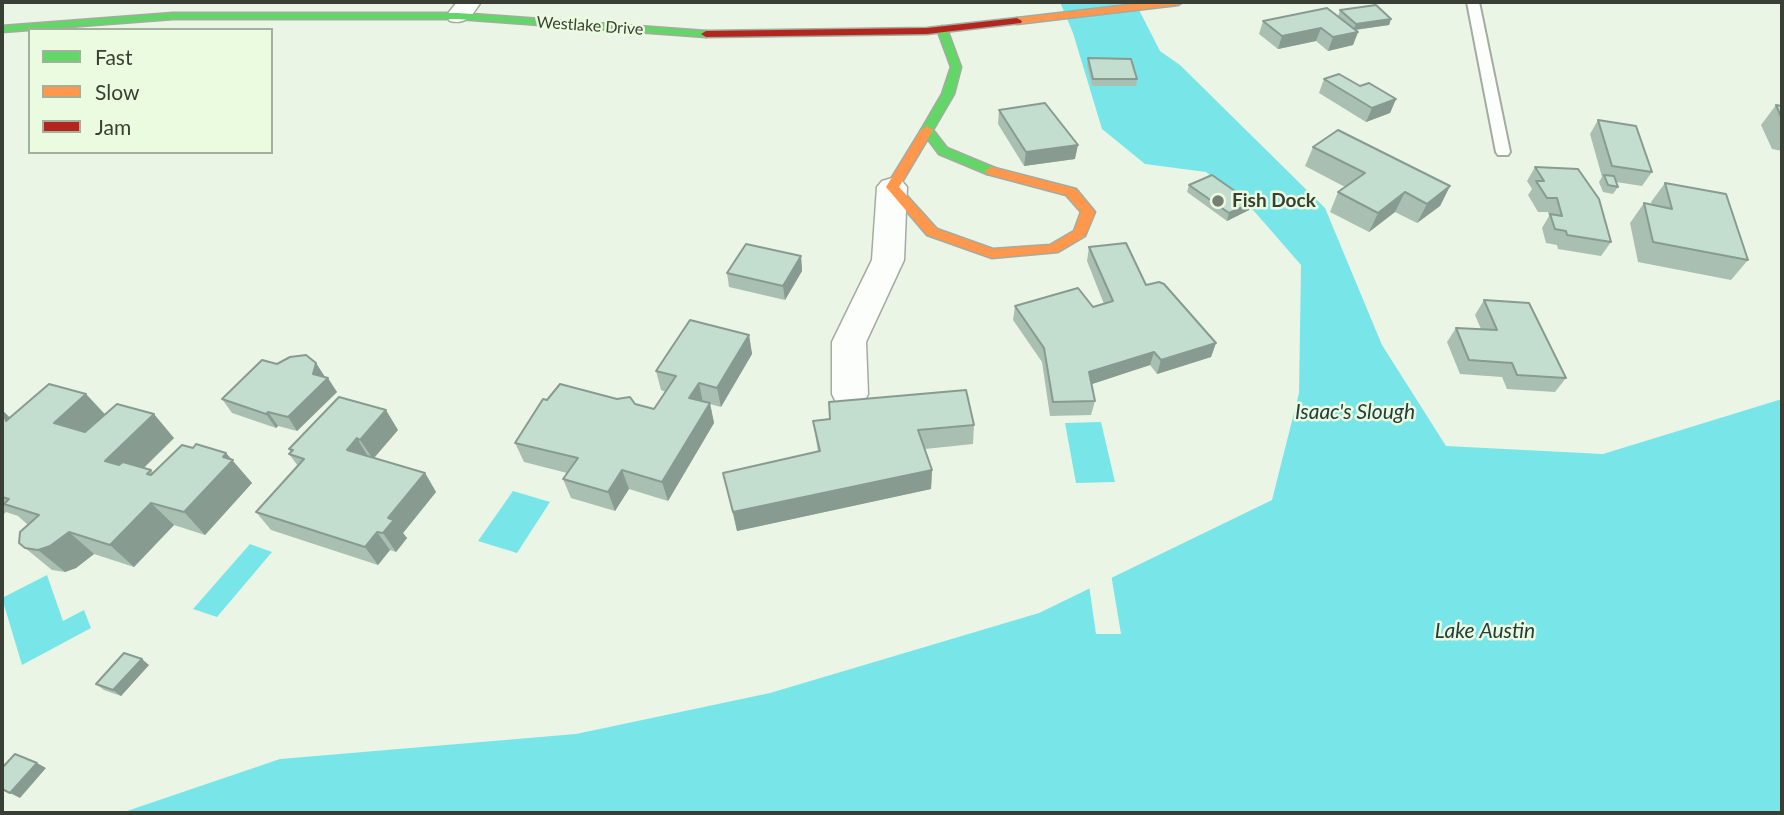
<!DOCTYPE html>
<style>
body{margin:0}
#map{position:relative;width:1784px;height:815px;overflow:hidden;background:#ebf5e5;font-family:Lato,sans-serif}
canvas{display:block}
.frame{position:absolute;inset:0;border:4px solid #393f34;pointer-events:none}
.legend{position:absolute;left:28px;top:28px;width:245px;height:126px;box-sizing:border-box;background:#eafbdf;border:2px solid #a3b09b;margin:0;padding:9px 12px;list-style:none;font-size:21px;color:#393f34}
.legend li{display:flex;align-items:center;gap:14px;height:35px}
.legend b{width:35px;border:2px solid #a3b09b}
</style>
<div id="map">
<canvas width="1784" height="815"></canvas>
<div class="frame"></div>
<ul class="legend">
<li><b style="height:9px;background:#63d668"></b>Fast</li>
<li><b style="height:9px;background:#ff974d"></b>Slow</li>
<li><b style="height:9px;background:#b3261e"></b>Jam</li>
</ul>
</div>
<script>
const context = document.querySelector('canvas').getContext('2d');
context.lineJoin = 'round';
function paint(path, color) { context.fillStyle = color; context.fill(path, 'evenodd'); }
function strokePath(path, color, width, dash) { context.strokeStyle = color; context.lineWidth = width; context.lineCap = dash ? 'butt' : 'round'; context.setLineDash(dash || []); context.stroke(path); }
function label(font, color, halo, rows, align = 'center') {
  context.font = font + ' Lato,sans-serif'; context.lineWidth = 5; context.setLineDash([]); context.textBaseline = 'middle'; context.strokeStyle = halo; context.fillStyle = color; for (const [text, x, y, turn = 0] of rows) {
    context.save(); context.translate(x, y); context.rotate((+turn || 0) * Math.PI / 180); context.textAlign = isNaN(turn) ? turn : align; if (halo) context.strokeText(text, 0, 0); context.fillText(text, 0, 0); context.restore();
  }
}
paint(new Path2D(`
 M1060 2H1135L1160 51 1180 65 1325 208 1382 345 1446 446 1603 454 1782 399V813H121L280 759 576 734 770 693 1039 613 1272 500 1299 393 1301 265 1254 211 1206 172 1145 164 1102 129 1073 33Z
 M1101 422 1115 482 1076 483 1065 423Z
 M513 491 550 502 517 553 478 541Z
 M250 544 272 552 217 617 193 609Z
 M47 575 63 621 84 610 91 628 22 665 2 598Z`), '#78e6e8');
paint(new Path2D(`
 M1111 574 1121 634H1096L1089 585Z`), '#ebf5e5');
const lane = new Path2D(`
 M1467 2H1479L1510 152 1508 155H1498L1496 152Z`);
const street = new Path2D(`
 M457 2H481C472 15 467 25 450 21L446 16Z
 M892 178 902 181 907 187 904 260 866 342 868 394 863 404 850 408 837 404 832 394V342L872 260 877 187 882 181Z`);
const fast = new Path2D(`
 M173 13H458L706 31 711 34 706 37 458 19H173L2 32V26Z
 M942 26 947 29 961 67 954 94 933 130 947 148 995 168V174H987L939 154 921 130 942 94 951 67 937 29Z`);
const slow = new Path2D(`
 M1154 2H1183L1178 5 1017 24 1012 21 1017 18Z
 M927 126 933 130 899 187 937 229 993 249 1050 245 1074 231 1081 212 1066 195 987 174 985 171 991 167 1076 189 1095 212 1085 236 1058 252 992 258 927 235 886 187 921 130Z`);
const jam = new Path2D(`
 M1017 18 1022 21 1021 23 927 34 706 37 701 34 706 31 927 28Z`);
strokePath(lane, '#a4aba0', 4);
strokePath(street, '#a4aba0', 3);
strokePath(fast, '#a4aba0', 3);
strokePath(slow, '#a4aba0', 3);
strokePath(jam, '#a4aba0', 3);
paint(lane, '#fcfefb');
paint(street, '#fcfefb');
paint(fast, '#63d668');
paint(slow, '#ff974d');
paint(jam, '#b3261e');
paint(new Path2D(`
 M1340 10 1391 19 1389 25 1356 30 1358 32 1353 45 1328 51 1316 41 1278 49 1259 34 1263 21 1338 16Z
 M1088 58 1137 79 1136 86H1092L1087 65Z
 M1324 79 1360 86 1396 99 1390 113 1366 122 1319 93Z
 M1776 105 1782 106V151L1772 149 1761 125Z
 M999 110 1075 159 1024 166 998 124Z
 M1598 120 1652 172 1642 186 1616 182 1618 187 1613 194 1603 192 1599 182 1602 177 1590 134Z
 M1313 147 1450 186 1440 206 1417 223 1395 212 1369 232 1330 212 1338 192 1345 187 1305 166Z
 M1535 167 1611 242 1601 256 1558 249 1557 245 1546 243 1542 228 1549 216 1548 212H1538L1528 195 1532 189 1527 181Z
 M1665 183 1748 260 1731 280 1638 262 1630 223 1644 203 1652 205 1651 202Z
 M1189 185 1252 203 1249 210 1227 221 1187 192Z
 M1089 247 1146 285 1216 343 1211 357 1157 374 1150 365 1092 384 1095 401 1091 415 1050 416 1042 362 1013 320 1015 306 1093 307 1104 304 1087 261Z
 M801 256 802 271 785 300 729 287 727 273Z
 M1484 300 1566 378 1555 392 1507 389 1502 377 1460 374 1447 342 1456 328 1481 329 1475 315Z
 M749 335 752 354 721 407 710 404 714 423 668 501 629 489 615 511 571 498 563 479 567 473 524 462 515 443 547 400 635 404 654 409 666 392 661 390 656 371Z
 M316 363 325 377 337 392 297 431 278 426 276 428 232 413 222 399 277 364Z
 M86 394 105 414 174 438 144 468 151 470 154 473 193 448 226 453 252 483 205 535 174 525 134 567 94 554 76 568 65 572 52 570 19 543 28 525 18 516 6 512 2 516V410L10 418Z
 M813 421 974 425 973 444 925 449 932 470 931 489 737 531 723 473 818 452Z
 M398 430 374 458 425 473 436 492 403 533 407 538 396 552 390 550 378 565 271 530 256 512 298 466 289 454 291 452 289 449Z
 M149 665 121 696 104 690 96 684Z`), '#a8bfb2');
paint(new Path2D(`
 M1391 19 1389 25 1353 30 1356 24Z
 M1321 28 1316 41 1278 49 1282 36Z
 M1358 32 1353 45 1328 51 1333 37Z
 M1396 99 1390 113 1366 122 1372 108Z
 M1078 145 1075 159 1024 166 1026 152Z
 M1450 186 1440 206 1417 223 1427 204Z
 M1405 192 1395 212 1369 232 1378 213Z
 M1252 203 1249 210 1227 221 1229 213Z
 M801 256 802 271 785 300 783 286Z
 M749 335 752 354 721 407 717 388Z
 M1216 343 1211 357 1157 374 1161 360Z
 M1154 352 1150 365 1086 386 1089 372Z
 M316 363 325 377 324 382 328 378 337 392 297 431 288 417 313 374Z
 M699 383 703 403 689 398Z
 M86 394 108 418 77 446 54 423Z
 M710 403 714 423 668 501 662 482Z
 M2 410 27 434 6 421Z
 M386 410 398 430 373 459 360 440Z
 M268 412 278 426 276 428 266 414Z
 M154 414 174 438 127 484 105 461Z
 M357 438 369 458 347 450Z
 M226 453 252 483 205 535 184 512Z
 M622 470 629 489 615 511 608 492Z
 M932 470 931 489 737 531 733 512Z
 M425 473 436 492 403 533 407 538 396 552 383 533 388 518Z
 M151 503 174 525 134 567 110 545Z
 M69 532 94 554 76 568 65 572 38 550Z
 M377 532 390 550 378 565 365 547Z
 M142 659 149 665 121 696 113 690Z
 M37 763 46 768 20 798 10 793Z`), '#889b91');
const building = new Path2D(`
 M1376 5 1391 19 1356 24 1340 10Z
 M1327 8 1358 32 1333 37 1321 28 1282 36 1263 21Z
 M1088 58 1131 59 1137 79H1093Z
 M1339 74 1360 86 1369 83 1396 99 1372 108 1324 79Z
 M1045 103 1078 145 1026 152 999 110Z
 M1776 105 1782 106V119Z
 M1598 120 1636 126 1652 172 1612 166Z
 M1338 130 1450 186 1427 204 1405 192 1378 213 1338 192 1365 173 1313 147Z
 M1535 167 1578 169 1599 199 1611 242 1567 235 1566 231 1555 229 1550 214 1562 216 1557 198H1547L1536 181H1544Z
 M1212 175 1252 203 1229 213 1189 185Z
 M1604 175 1614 176 1618 187 1608 185Z
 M1665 183 1726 194 1748 260 1653 242 1644 203 1672 209Z
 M1126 243 1146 285 1159 282 1164 284 1216 343 1161 360 1154 352 1089 372 1095 401 1053 402 1044 348 1015 306 1078 288 1093 307 1113 301 1089 247Z
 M746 244 801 256 783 286 727 273Z
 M1484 300 1529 303 1566 378 1517 375 1512 363 1469 360 1456 328 1497 330Z
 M690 320 749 335 717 388 699 383 689 398 710 403 662 482 622 470 608 492 563 479 578 458 515 443 543 399 547 400 560 384 617 399 630 397 635 404 654 409 676 376 656 371Z
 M306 355 316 363 313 374 328 378 288 417 268 412 266 414 222 399 262 360 277 364 290 357Z
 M49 384 86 394 54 423 85 432 117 404 154 414 105 461 119 465 123 462 151 470 147 474 151 475 182 445 193 448 196 444 226 453 223 457 233 460 184 512 151 503 110 545 69 532 50 546 38 550 25 548 19 543 20 532 39 515 4 504 9 499 2 497V410L6 421Z
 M966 390 974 425 918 430 932 470 733 512 723 473 820 451 813 421 830 419 829 402Z
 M339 397 386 410 360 440 357 438 347 450 425 473 388 518 394 520 383 533 377 532 365 547 256 512 304 459 289 454 293 450 289 449Z
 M124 653 142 659 113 690 96 684Z
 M15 754 37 763 10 793 2 789V768Z`);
paint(building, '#c3decf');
strokePath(building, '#889b91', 2);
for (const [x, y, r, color] of [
 [1218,201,7,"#777f72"]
]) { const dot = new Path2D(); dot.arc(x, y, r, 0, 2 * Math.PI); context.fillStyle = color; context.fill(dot); strokePath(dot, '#eafbdf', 2.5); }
label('16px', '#393f34', '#eafbdf', [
 ["Westlake Drive",590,26,4]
]);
label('bold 19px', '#393f34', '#eafbdf', [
 ["Fish Dock",1232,201]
], 'left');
label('italic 21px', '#243d3f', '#eafbdf', [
 ["Isaac's Slough",1355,412],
 ["Lake Austin",1485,631]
]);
</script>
